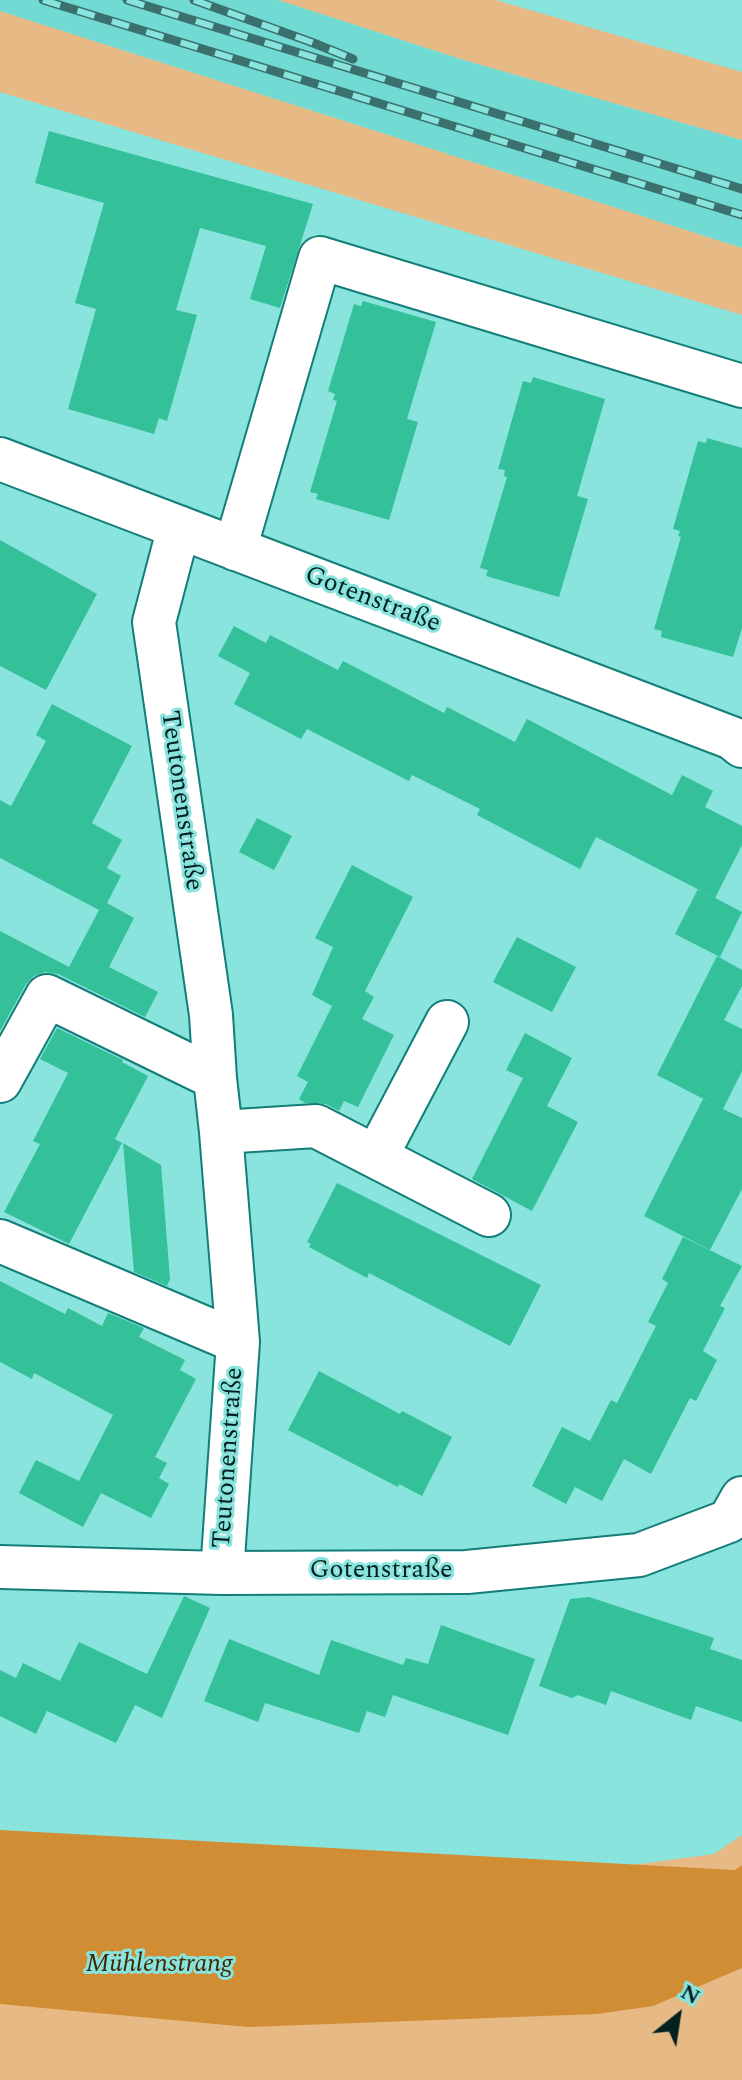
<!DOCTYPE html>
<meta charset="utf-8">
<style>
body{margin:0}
#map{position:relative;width:742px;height:2080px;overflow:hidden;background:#88e4dd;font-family:Spectral,serif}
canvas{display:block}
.north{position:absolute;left:638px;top:1976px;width:80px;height:80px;-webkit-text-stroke:6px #88e4dd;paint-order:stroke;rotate:30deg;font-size:22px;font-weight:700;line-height:32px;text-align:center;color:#032120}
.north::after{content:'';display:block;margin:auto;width:28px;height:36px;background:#032120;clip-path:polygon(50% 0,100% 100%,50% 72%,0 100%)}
</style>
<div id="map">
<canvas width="742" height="2080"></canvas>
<div class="north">N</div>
</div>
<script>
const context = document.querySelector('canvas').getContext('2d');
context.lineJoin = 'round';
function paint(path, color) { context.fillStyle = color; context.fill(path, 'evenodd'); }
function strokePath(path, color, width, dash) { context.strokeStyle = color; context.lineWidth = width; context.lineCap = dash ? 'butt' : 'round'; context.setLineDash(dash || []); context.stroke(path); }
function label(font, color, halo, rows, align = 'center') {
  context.font = font + ' Spectral,serif'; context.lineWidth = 6; context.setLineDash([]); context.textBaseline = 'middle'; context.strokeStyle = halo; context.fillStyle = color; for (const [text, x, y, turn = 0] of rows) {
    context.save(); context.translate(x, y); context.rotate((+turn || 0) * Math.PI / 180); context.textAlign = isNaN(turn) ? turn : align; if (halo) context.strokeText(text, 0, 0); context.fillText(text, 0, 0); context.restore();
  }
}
paint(new Path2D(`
 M0 0H278L464 60 742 140V248L0 11Z`), '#71dad3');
paint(new Path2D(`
 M278 0H496L742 72V140L464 60Z
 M0 11 742 248V315L0 92Z
 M742 1835V2080H0V1847L550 1876 714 1854Z`), '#e7b985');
paint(new Path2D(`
 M0 1830 735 1870 742 1865V1968L653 2006 597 2014 248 2027 0 2004Z`), '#d08d33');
paint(new Path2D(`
 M49 131 313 204 280 308 250 299 266 246 200 228 176 310 197 315 167 421 159 418 154 434 68 409 96 309 75 303 104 203 35 183Z
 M363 301 436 322 407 419 418 422 389 520 316 499 318 494 310 492 337 401 333 400 335 394 328 391 354 304 361 306Z
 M533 377 605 399 577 496 588 499 559 597 486 576 488 570 480 568 507 477 504 476 505 470 498 469 523 381 531 383Z
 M707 438 742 448V628L733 657 661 637 662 631 654 629 681 537 678 536 680 531 673 529 698 441 706 443Z
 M0 540 97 594 46 690 0 666Z
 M234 626 266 643 270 635 338 670 343 661 444 713 447 707 515 742 527 719 672 795 682 775 713 791 705 807 742 826V845L715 898 596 837 580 869 477 815 480 809 412 775 409 781 307 729 301 739 234 704 250 673 218 656Z
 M52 704 132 746 92 823 122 840 107 868 121 876 107 903 134 918 109 967 158 992 145 1017 58 974 45 972 34 976 26 984 0 1031V931L69 967 99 910 0 858V800L11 806 46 741 36 735Z
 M257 818 292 836 274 870 239 852Z
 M352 865 413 897 365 991 374 997 362 1019 394 1035 358 1107 344 1101 339 1111 326 1104 305 1103 299 1099 308 1082 297 1076 332 1006 312 995 333 947 315 938Z
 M698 889 742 912 720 957 675 934Z
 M517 937 576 967 552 1012 493 982Z
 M717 956 742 970V986L724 1020 742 1029V1071L723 1109 742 1118V1189L710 1250 644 1216 703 1099 719 1107 657 1075Z
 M57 1028 123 1060 122 1062 148 1076 115 1139 122 1143 69 1244 4 1212 40 1144 33 1141 68 1073 40 1059Z
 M525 1033 572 1058 547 1106 578 1122 532 1211 472 1179 523 1078 506 1070Z
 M123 1143 161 1165 170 1279 167 1286 134 1272Z
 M337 1183 541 1285 510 1346 369 1273 367 1278 309 1247 311 1244 307 1242Z
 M683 1237 742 1266 720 1306 725 1308 703 1351 717 1360 696 1401 690 1398 651 1474 624 1459 602 1501 575 1487 566 1504 532 1486 562 1427 590 1441 611 1400 617 1403 656 1326 648 1322 668 1283 662 1279Z
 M0 1281 65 1314 68 1308 102 1326 108 1313 144 1328 139 1337 185 1360 180 1370 196 1379 155 1457 167 1463 159 1478 169 1484 151 1518 101 1493 83 1527 19 1493 36 1460 79 1481 113 1415 34 1373 32 1379 0 1362Z
 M319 1371 400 1414 402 1411 452 1437 422 1496 399 1484 398 1487 288 1430Z
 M184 1596 210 1608 162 1718 135 1705 116 1743 47 1711 36 1734 0 1716V1670L16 1678 23 1663 60 1681 79 1642 147 1674Z
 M589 1597 714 1638 710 1649 742 1660V1722L696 1706 691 1720 611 1691 606 1705 578 1695 572 1698 539 1686 570 1599Z
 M441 1625 535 1659 508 1735 393 1695 385 1717 367 1711 359 1733 265 1703 258 1722 204 1701 229 1639 319 1675 331 1640 403 1665 406 1658 428 1664Z`), '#34c099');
const street = new Path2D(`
 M0 459 732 738 742 746
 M179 527 154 622 211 1015 215 1078 221 1132 238 1342 222 1573
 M235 549 320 258 742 386
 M0 1081 47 996 215 1078
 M221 1132 316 1126 489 1215
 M376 1157 447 1022
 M0 1241 238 1342
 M0 1567 222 1573 467 1572 639 1555 729 1521 742 1498`);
strokePath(street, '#137d78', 46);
strokePath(street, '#fff', 42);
const rail = new Path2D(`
 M43 0 742 215
 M127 0 742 189
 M194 0 311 42 353 59`);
strokePath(rail, '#3a716e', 9);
strokePath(rail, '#88e4dd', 6, [18]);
label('26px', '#032120', '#88e4dd', [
 ["Gotenstraße",372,601,21],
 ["Teutonenstraße",180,801,82],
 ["Teutonenstraße",230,1458,-86],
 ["Gotenstraße",381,1572]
]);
label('italic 26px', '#432701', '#88e4dd', [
 ["Mühlenstrang",159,1966]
]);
</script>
